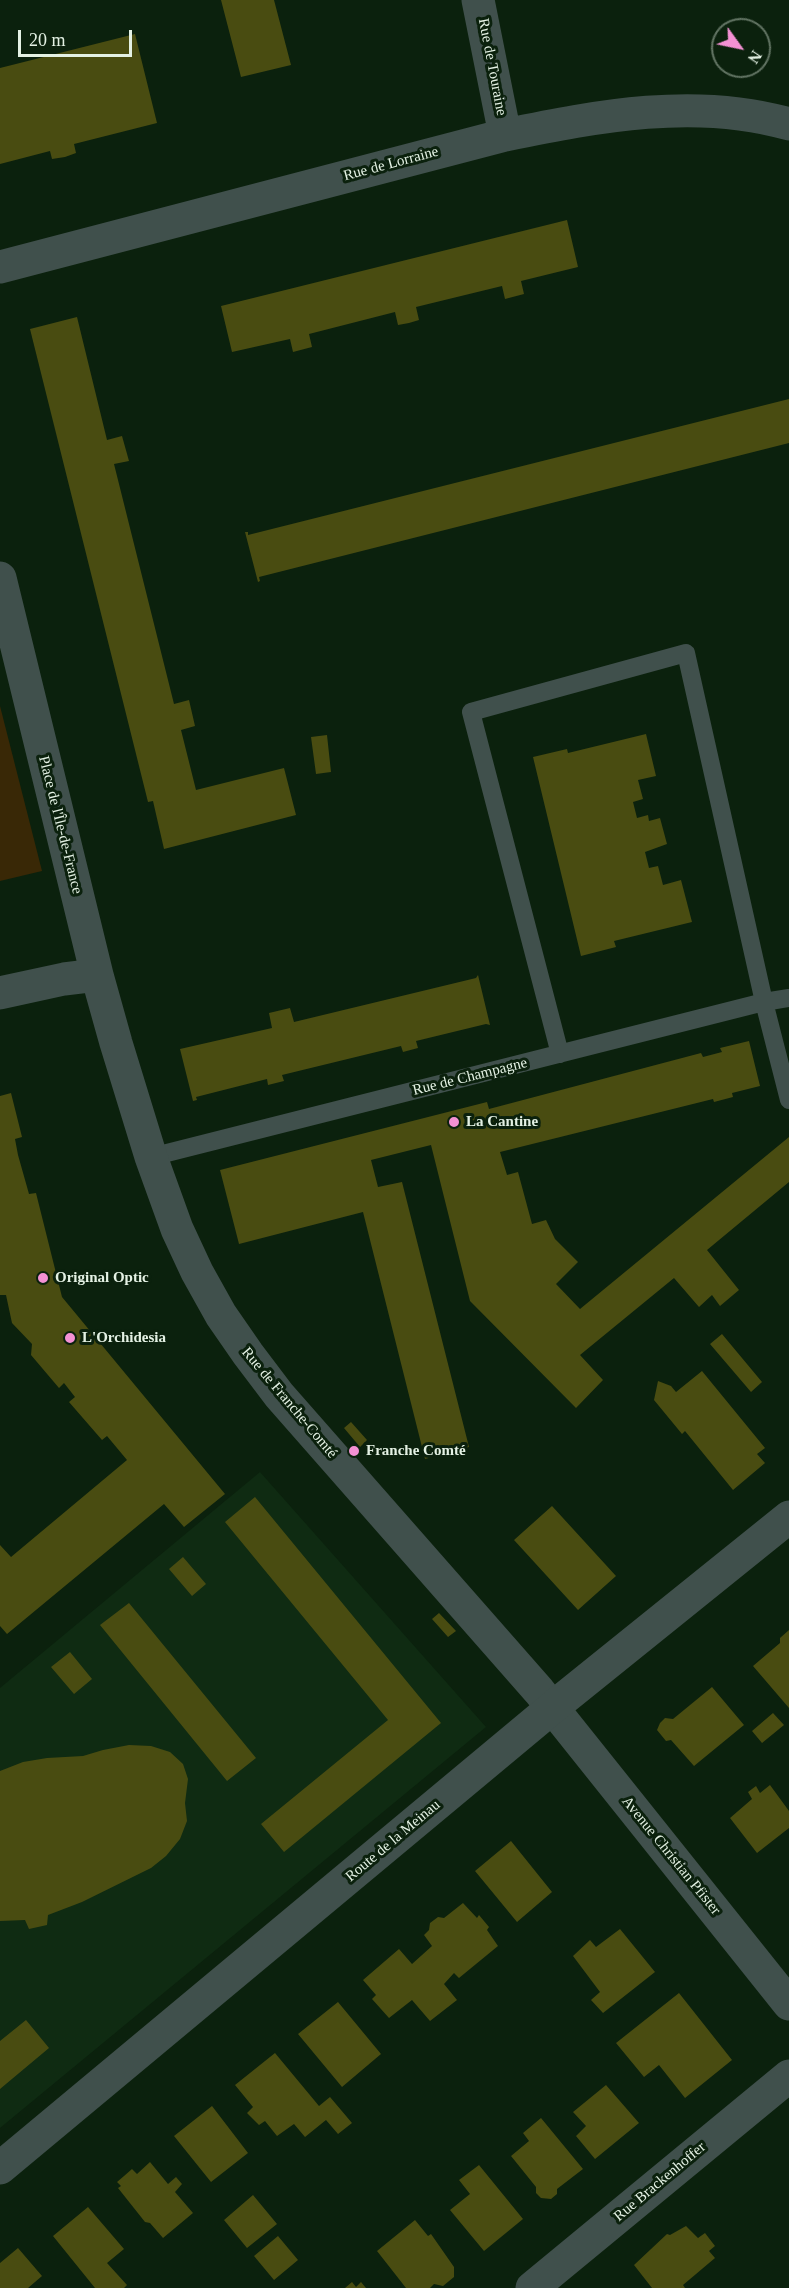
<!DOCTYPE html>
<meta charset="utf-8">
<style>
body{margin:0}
#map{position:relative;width:789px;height:2288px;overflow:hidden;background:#0b210d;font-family:Georgia,serif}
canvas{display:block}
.north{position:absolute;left:711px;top:18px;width:60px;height:60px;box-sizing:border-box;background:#0b210d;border:2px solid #627463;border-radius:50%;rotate:123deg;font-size:16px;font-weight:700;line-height:24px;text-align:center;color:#e4f1e4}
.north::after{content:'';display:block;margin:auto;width:21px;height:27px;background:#f491d4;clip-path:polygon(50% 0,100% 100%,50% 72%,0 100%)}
.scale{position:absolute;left:18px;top:30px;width:114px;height:27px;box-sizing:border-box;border:3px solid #e4f1e4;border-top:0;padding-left:8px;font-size:18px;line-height:21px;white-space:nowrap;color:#e4f1e4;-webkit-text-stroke:4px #0b210d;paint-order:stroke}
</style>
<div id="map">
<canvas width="789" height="2288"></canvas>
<div class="north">N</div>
<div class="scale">20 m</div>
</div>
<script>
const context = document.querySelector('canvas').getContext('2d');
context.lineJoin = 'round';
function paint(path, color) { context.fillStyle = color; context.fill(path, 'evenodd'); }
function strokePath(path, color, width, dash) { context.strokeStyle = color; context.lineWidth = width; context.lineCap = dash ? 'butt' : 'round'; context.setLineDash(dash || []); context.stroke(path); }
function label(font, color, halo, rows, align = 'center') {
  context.font = font + ' Georgia,serif'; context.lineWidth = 6; context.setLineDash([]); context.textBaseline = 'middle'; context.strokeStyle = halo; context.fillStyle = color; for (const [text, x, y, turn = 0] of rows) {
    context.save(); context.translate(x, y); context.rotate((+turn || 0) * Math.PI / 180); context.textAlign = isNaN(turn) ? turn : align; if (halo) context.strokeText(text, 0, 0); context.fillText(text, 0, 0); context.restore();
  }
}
paint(new Path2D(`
 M260 1472 486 1727 0 2128V1688Z`), '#0f2b12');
paint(new Path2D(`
 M0 706 42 871 0 881Z`), '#392806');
paint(new Path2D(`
 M221 0H274L291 65 241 77Z
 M135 34 157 123 74 144 76 153 65 157 52 159 50 151 0 164V68Z
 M567 220 578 267 521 281 524 294 505 299 502 286 416 307 419 320 409 323 398 325 395 312 309 334 312 347 293 352 290 339 232 352 221 306Z
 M77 317 107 440 122 436 129 461 114 464 174 704 189 700 195 726 181 730 196 790 284 768 296 815 164 849 153 801 148 802 30 329Z
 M789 399V443L259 577 260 581 258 582 245 532H248V535Z
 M646 734 656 776 638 780 643 799 633 802 637 818 648 815 649 821 660 818 667 844 645 852 649 868 658 866 663 885 681 880 692 922 614 941 616 947 581 956 533 757 567 749 568 753Z
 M327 735 331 772 316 774 311 737Z
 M478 975 490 1025 486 1024 416 1041 418 1048 403 1052 401 1046 282 1075 284 1081 268 1085 267 1079 196 1097 197 1100 193 1101 180 1049 272 1028 269 1013 290 1008 294 1022 476 978Z
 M749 1041 760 1086 732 1093 733 1097 714 1102 713 1099 500 1152 507 1175 518 1172 532 1224 546 1220 555 1239 578 1262 556 1284 580 1309 789 1137V1182L707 1250 739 1290 720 1306 712 1295 699 1307 674 1278 580 1355 603 1380 576 1408 470 1301 431 1145 371 1160 378 1187 402 1182 469 1447 425 1459 363 1212 239 1244 220 1170 487 1102 489 1109 701 1053 703 1057 722 1052 720 1048Z
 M11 1093 22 1137 15 1139 18 1155 29 1194 36 1193 62 1297 225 1494 184 1527 164 1504 7 1634 0 1626V1545L11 1557 127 1460 107 1436 102 1440 69 1402 75 1397 64 1383 59 1388 31 1355 32 1344 12 1323 6 1295H0V1096Z
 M722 1334 762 1382 751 1392 710 1344Z
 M702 1371 765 1448 757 1454 765 1463 733 1490 685 1431 682 1434 654 1400 658 1381 671 1386 676 1392Z
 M351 1422 367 1440 360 1447 344 1428Z
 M255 1497 441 1723 284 1852 261 1824 388 1720 225 1522Z
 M552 1506 616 1576 578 1610 514 1540Z
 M183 1557 206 1584 192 1596 169 1569Z
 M129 1603 256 1758 227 1781 100 1625Z
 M439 1613 456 1631 448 1637 432 1619Z
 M789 1630V1708L753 1666 780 1643V1638Z
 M70 1652 92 1679 74 1694 51 1667Z
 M712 1687 744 1725 694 1766 671 1740 666 1741 657 1730 660 1723 665 1718 673 1719Z
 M773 1713 784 1725 762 1743 752 1731Z
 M129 1745 151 1746 170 1752 183 1764 188 1779 185 1803 187 1821 180 1839 166 1856 151 1868 82 1902 48 1915 47 1925 29 1929 25 1920 0 1921V1771L23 1762 47 1758 83 1756 103 1750Z
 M770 1785 789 1811V1828L757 1853 730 1818 752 1799 748 1792 756 1786 760 1793Z
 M511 1841 552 1892 517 1922 475 1871Z
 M463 1903 477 1918 479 1915 489 1927 487 1930 498 1946 459 1978 454 1973 444 1984 457 2000 430 2021 412 2000 389 2018 372 1999 376 1995 363 1980 399 1949 412 1964 432 1946 424 1935 429 1930 430 1923 438 1917 444 1918Z
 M620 1929 655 1972 603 2013 591 2000 600 1992 573 1956 590 1940 596 1947Z
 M679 1993 732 2060 685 2098 659 2065 644 2077 616 2043Z
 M338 2002 381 2054 342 2087 298 2034Z
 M26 2020 49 2048 0 2089V2041Z
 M275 2053 319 2106 330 2097 352 2123 338 2134 326 2120 305 2137 294 2124 277 2136 265 2121 259 2125 247 2113 253 2107 235 2085Z
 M606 2085 639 2123 595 2159 576 2136 586 2126 573 2112Z
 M212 2106 248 2153 211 2182 174 2136Z
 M541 2118 583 2169 557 2189V2194L551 2199 541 2198 536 2193V2187L511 2156 529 2141 523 2133Z
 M150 2162 168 2184 176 2177 182 2184 175 2192 193 2213 163 2238 150 2223 145 2222 118 2188 121 2186 117 2182 124 2176 132 2169 137 2174Z
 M479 2165 523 2219 484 2251 450 2210 470 2194 459 2180Z
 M253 2195 277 2224 247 2248 224 2220Z
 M88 2207 124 2249 107 2263 127 2285 124 2288H95L53 2236Z
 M415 2220 428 2236 431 2234 454 2267V2277L443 2286 434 2284 430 2288H406L377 2251Z
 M686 2226 698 2238 705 2233 715 2246 709 2251 715 2258 683 2285 685 2288H652L634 2265 667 2234 670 2235Z
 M278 2236 298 2260 274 2280 254 2256Z
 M18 2248 42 2276 28 2288H0V2263Z
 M352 2282 356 2287 361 2282 366 2288H345Z`), '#494c11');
strokePath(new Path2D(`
 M560 1054 471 712 686 653 764 1002 789 1100
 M151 1157 764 1002 789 998`), '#40504c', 18);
strokePath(new Path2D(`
 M478 0 505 135
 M0 267 505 135C598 116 696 97 789 124
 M0 578 97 975 116 1043 151 1157 177 1229 197 1272 221 1315 248 1354 279 1395 539 1691 789 2004
 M0 993 64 979 97 975
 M532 2288 789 2076`), '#40504c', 33);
strokePath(new Path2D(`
 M0 2168 552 1708 789 1517`), '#40504c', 33);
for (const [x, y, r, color] of [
 [454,1122,6,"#f491d4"],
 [43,1278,6,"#f491d4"],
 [70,1338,6,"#f491d4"],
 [354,1451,6,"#f491d4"]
]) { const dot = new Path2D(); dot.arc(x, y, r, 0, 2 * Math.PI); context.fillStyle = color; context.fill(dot); strokePath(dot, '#0b210d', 2); }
label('15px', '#e4f1e4', '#0b210d', [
 ["Rue de Touraine",492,67,79],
 ["Rue de Lorraine",391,164,-15],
 ["Place de l'Île-de-France",60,825,76],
 ["Rue de Champagne",470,1077,-14],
 ["Rue de Franche-Comté",289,1403,50],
 ["Route de la Meinau",393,1841,-40],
 ["Avenue Christian Pfister",671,1856,51],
 ["Rue Brackenhoffer",660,2182,-40]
]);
label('bold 15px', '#e4f1e4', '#0b210d', [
 ["La Cantine",466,1122],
 ["Original Optic",55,1278],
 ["L'Orchidesia",82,1338],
 ["Franche Comté",366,1451]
], 'left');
</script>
